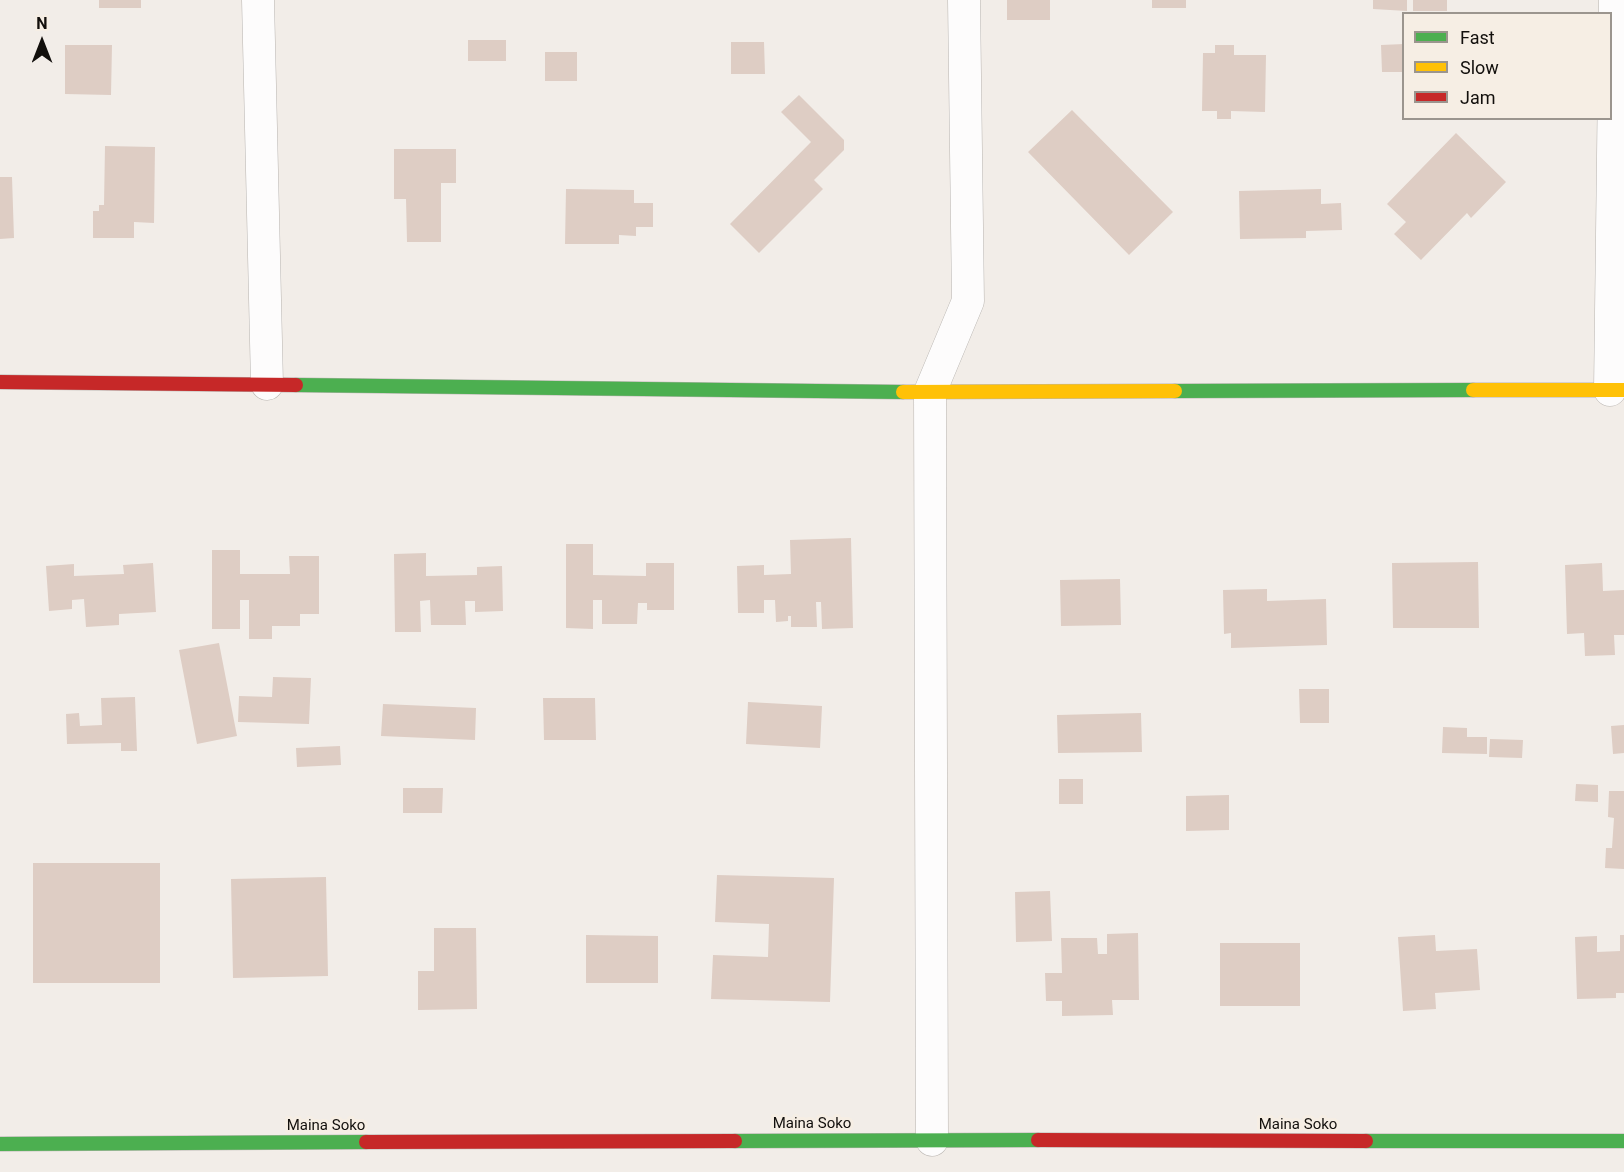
<!DOCTYPE html>
<style>
body{margin:0}
#map{position:relative;width:1624px;height:1172px;overflow:hidden;background:#f2ede8;font-family:Roboto,sans-serif}
canvas{display:block}
.legend{position:absolute;left:1402px;top:12px;width:210px;height:108px;box-sizing:border-box;background:#f6eee4;border:2px solid #9b958e;margin:0;padding:8px 10px;list-style:none;font-size:18px;color:#120f0c}
.legend li{display:flex;align-items:center;gap:12px;height:30px}
.legend b{width:30px;border:2px solid #9b958e}
.north{position:absolute;left:12px;top:12px;width:60px;height:60px;-webkit-text-stroke:4px #f6eee4;paint-order:stroke;rotate:0deg;font-size:16px;font-weight:700;line-height:24px;text-align:center;color:#120f0c}
.north::after{content:'';display:block;margin:auto;width:21px;height:27px;background:#120f0c;clip-path:polygon(50% 0,100% 100%,50% 72%,0 100%)}
</style>
<div id="map">
<canvas width="1624" height="1172"></canvas>
<ul class="legend">
<li><b style="height:8px;background:#4caf50"></b>Fast</li>
<li><b style="height:8px;background:#ffc107"></b>Slow</li>
<li><b style="height:8px;background:#c62828"></b>Jam</li>
</ul>
<div class="north">N</div>
</div>
<script>
const context = document.querySelector('canvas').getContext('2d');
context.lineJoin = 'round';
function paint(path, color) { context.fillStyle = color; context.fill(path, 'evenodd'); }
function strokePath(path, color, width, dash) { context.strokeStyle = color; context.lineWidth = width; context.lineCap = dash ? 'butt' : 'round'; context.setLineDash(dash || []); context.stroke(path); }
function label(font, color, halo, rows, align = 'center') {
  context.font = font + ' Roboto,sans-serif'; context.lineWidth = 6; context.setLineDash([]); context.textBaseline = 'middle'; context.strokeStyle = halo; context.fillStyle = color; for (const [text, x, y, turn = 0] of rows) {
    context.save(); context.translate(x, y); context.rotate((+turn || 0) * Math.PI / 180); context.textAlign = isNaN(turn) ? turn : align; if (halo) context.strokeText(text, 0, 0); context.fillText(text, 0, 0); context.restore();
  }
}
paint(new Path2D(`
 M99 0H141V8H99Z
 M1007 0H1050V20H1007Z
 M1152 0H1186V8H1152Z
 M1373 0H1407V11L1373 9Z
 M1413 0H1447V11H1413Z
 M468 40H506V61H468Z
 M731 42H764L765 74H731Z
 M1404 44V72H1382L1381 45Z
 M65 45H112L111 95 65 94Z
 M1215 45H1234V55H1266L1265 112 1231 111V119H1217V111H1202L1203 53H1215Z
 M545 52H577V81H545Z
 M799 95 844 140V150L814 180 823 189 759 253 730 224 811 142 781 112Z
 M1072 110 1173 212 1129 255 1028 152Z
 M1456 133 1506 182 1471 218 1467 213 1421 260 1394 234 1406 222 1387 204Z
 M105 146 155 147 154 223 134 222V238H93V211H99V205H104Z
 M394 149H456V183H441V242H407L406 199H394Z
 M0 177H12L14 238 0 239Z
 M566 189 634 190V203H653V227H636V236L619 235V244H565Z
 M1321 189V204L1341 203 1342 230 1306 231V238L1240 239 1239 191Z
 M851 538 853 628 822 629 821 602H816L817 627H791V616H788V621L776 622 775 600H764V613H738L737 566 764 565V575L791 574 790 540Z
 M566 544H593V575L646 576V563H674V610H647V603H638L637 624H602V600H593V629L566 628Z
 M212 550H240V574H290L289 556H319V614H300V626H272V639H249V600H240V629H212Z
 M426 553V576L477 575V567L502 566 503 611 475 612V601H465L466 625H431L430 600 420 601 421 632H395L394 554Z
 M1478 562 1479 628H1393L1392 563Z
 M153 563 156 612 119 614V625L86 627 84 599 72 600V609L49 611 46 566 74 564V576L124 574 123 565Z
 M1602 563 1603 591 1624 590V635H1614L1615 655 1585 656 1584 633 1567 634 1565 565Z
 M1120 579 1121 625 1061 626 1060 580Z
 M1267 589V601L1326 599 1327 645 1231 648V633L1224 634 1223 590Z
 M219 643 237 736 197 744 179 650Z
 M273 677 311 678 309 724 238 722 239 696 272 697Z
 M1299 689H1329V723H1300Z
 M135 697 137 751H121V743L67 744 66 714 79 713 80 726 102 725 101 698Z
 M543 698H595L596 740H544Z
 M748 702 822 706 820 748 746 744Z
 M383 704 476 708 475 740 381 736Z
 M1141 713 1142 752 1058 753 1057 715Z
 M1624 725V753L1613 754 1611 726Z
 M1443 727 1467 728V737H1487V754L1442 753Z
 M1490 739 1523 740 1522 758 1489 757Z
 M340 746 341 765 297 767 296 748Z
 M1059 779H1083V804H1059Z
 M1576 784 1598 785V802L1575 801Z
 M403 788H443L442 813H403Z
 M1609 791H1624V869L1605 868 1606 848H1612L1614 818 1608 817Z
 M1229 795V830L1186 831V796Z
 M33 863H160V983H33Z
 M717 875 834 878 830 1002 711 999 713 955 768 957 769 924 715 922Z
 M326 877 328 976 233 978 231 879Z
 M1050 891 1052 941 1016 942 1015 892Z
 M434 928H476L477 1009 418 1010V971H434Z
 M1138 933 1139 1000H1112L1113 1015 1062 1016V1001H1046L1045 973H1062L1061 938H1097L1098 954H1107V934Z
 M586 935 658 936V983H586Z
 M1435 935 1436 951 1477 949 1480 990 1435 993 1436 1009 1403 1011 1398 937Z
 M1620 935H1624V993H1616V998L1577 999 1575 937 1597 936V952L1620 951Z
 M1220 943H1300V1006H1220Z`), '#decdc4');
const street = new Path2D(`
 M258 0 267 384
 M1610 390 1615 0
 M932 1140 930 392 968 301 964 0`);
const fast = new Path2D(`
 M296 385 903 392
 M1175 391 1473 390
 M735 1141 1038 1140
 M1366 1141H1624
 M0 1144 366 1142`);
const slow = new Path2D(`
 M1473 390H1624
 M903 392 1175 391`);
const jam = new Path2D(`
 M0 382 296 385
 M1038 1140 1366 1141
 M366 1142 735 1141`);
strokePath(street, '#b8b4b0', 33);
strokePath(fast, '#b8b4b0', 15);
strokePath(slow, '#b8b4b0', 15);
strokePath(jam, '#b8b4b0', 15);
strokePath(street, '#fdfcfc', 32);
strokePath(fast, '#4caf50', 14);
strokePath(slow, '#ffc107', 14);
strokePath(jam, '#c62828', 14);
label('15px', '#120f0c', '#f6eee4', [
 ["Maina Soko",812,1124],
 ["Maina Soko",1298,1125],
 ["Maina Soko",326,1126]
]);
</script>
